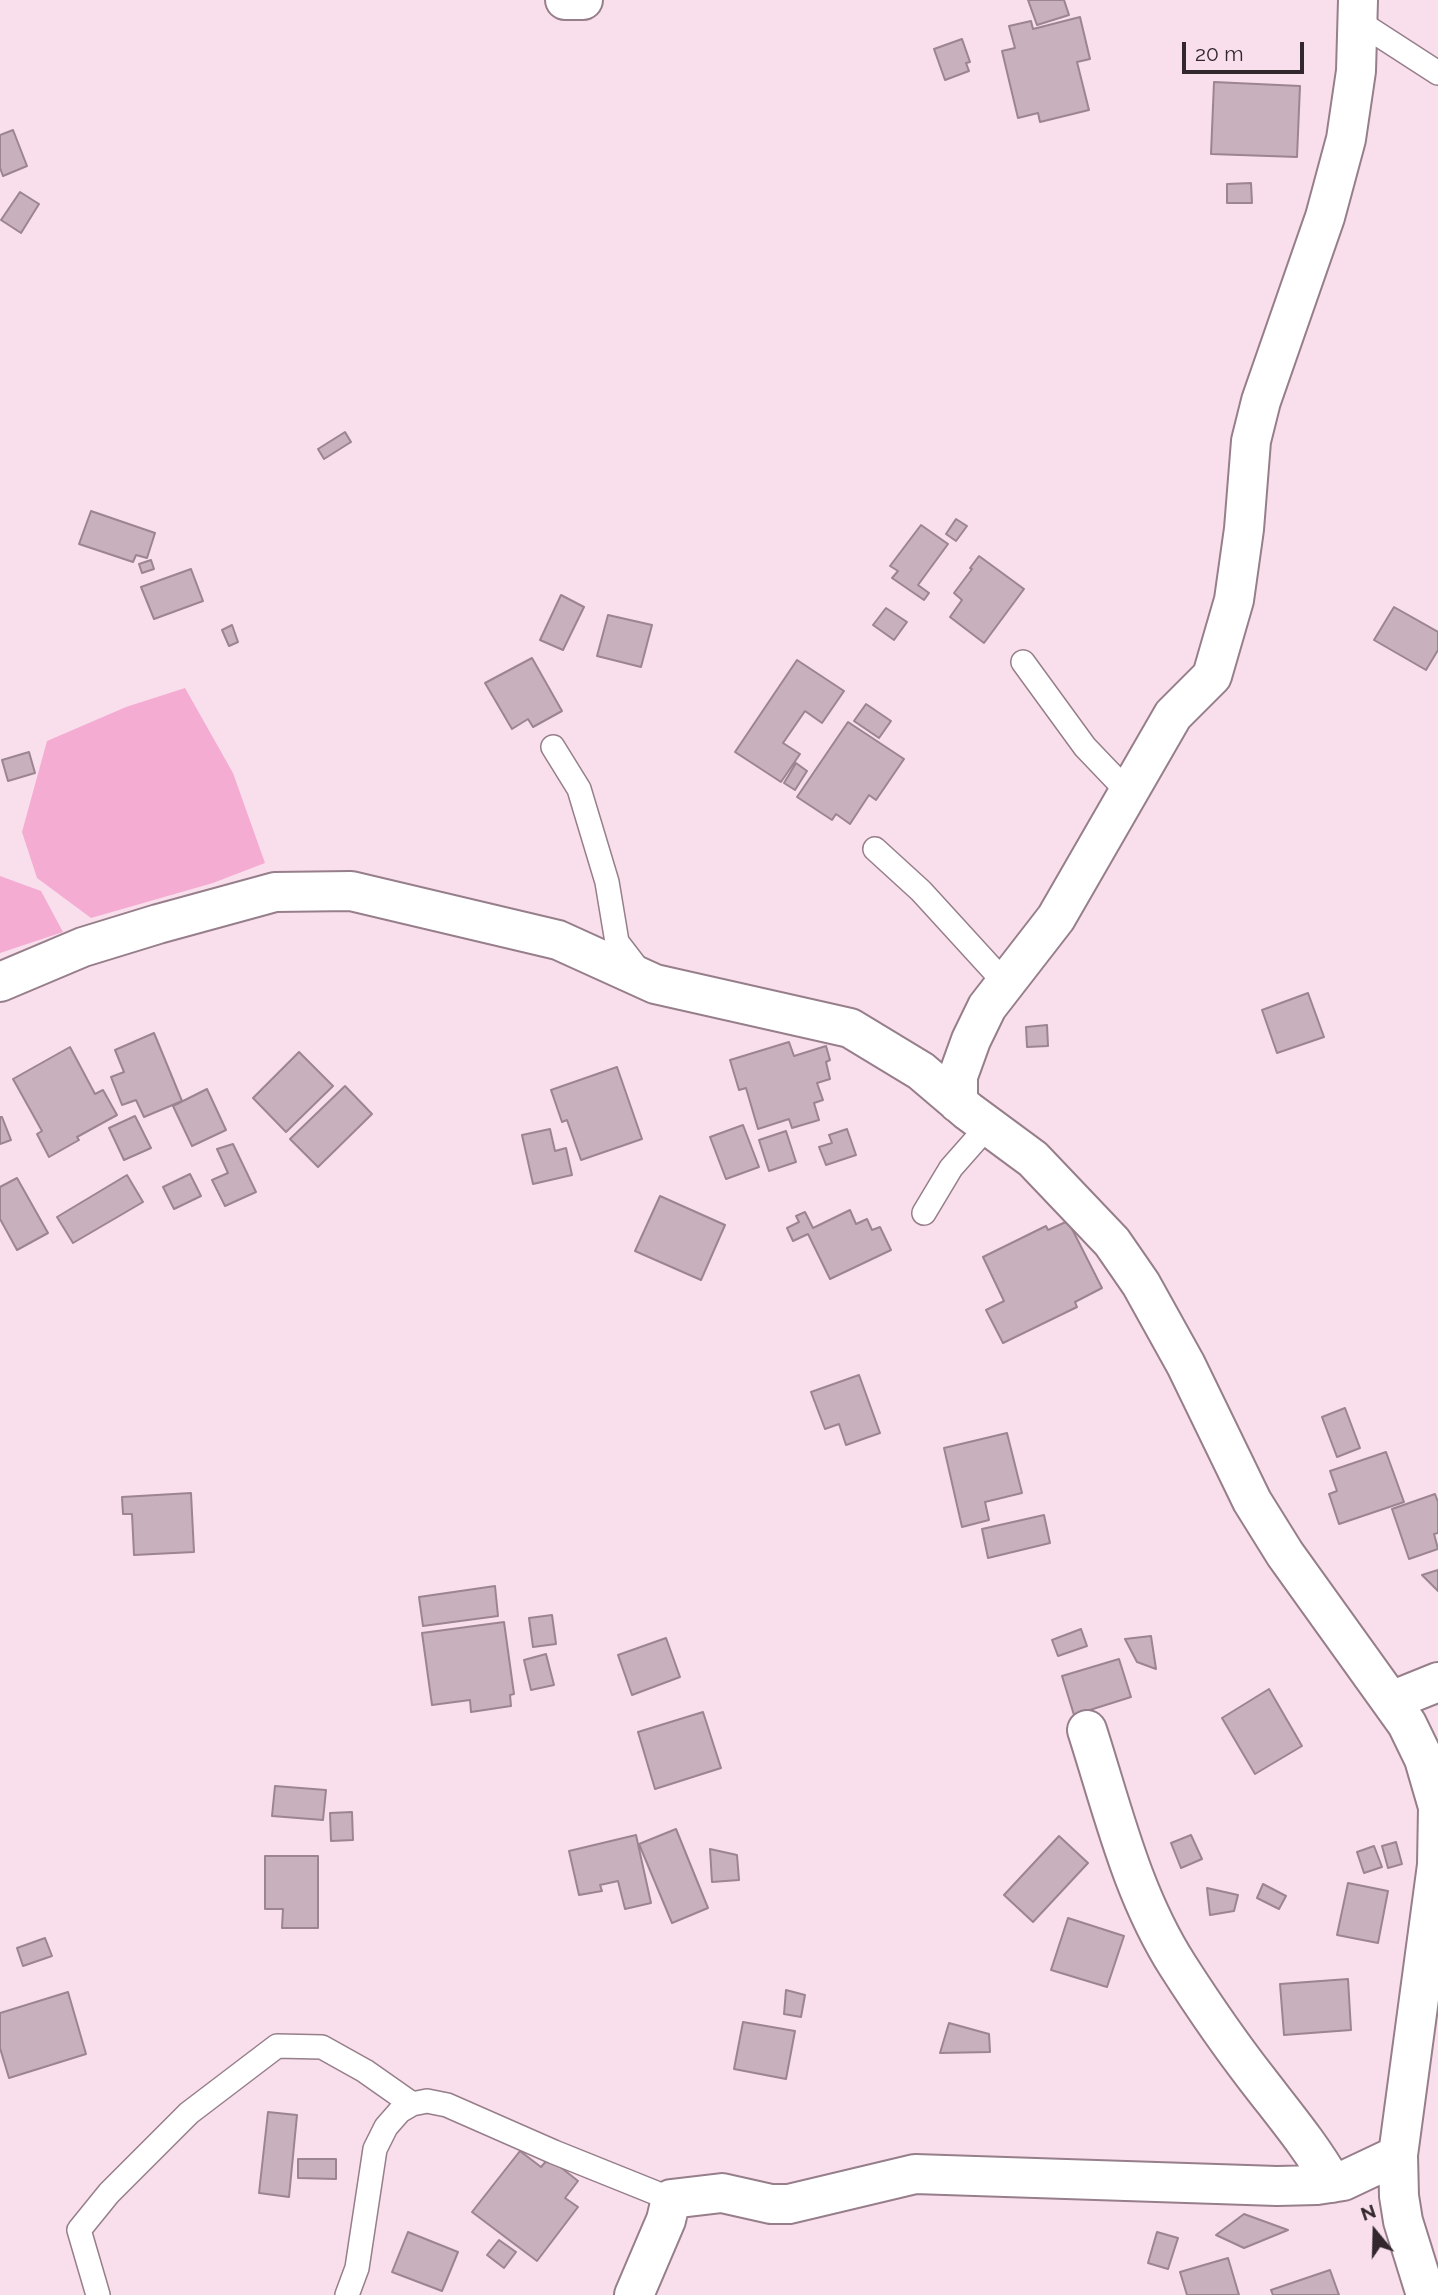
<!DOCTYPE html>
<style>
body{margin:0}
#map{position:relative;width:1438px;height:2295px;overflow:hidden;background:#f9dfec;font-family:Raleway,sans-serif}
canvas{display:block}
.north{position:absolute;left:1340px;top:2197px;width:70px;height:70px;-webkit-text-stroke:5px #f9dfec;paint-order:stroke;rotate:341deg;font-size:19px;font-weight:700;line-height:28px;text-align:center;color:#31272c}
.north::after{content:'';display:block;margin:auto;width:24px;height:32px;background:#31272c;clip-path:polygon(50% 0,100% 100%,50% 72%,0 100%)}
.scale{position:absolute;left:1182px;top:42px;width:122px;height:32px;box-sizing:border-box;border:4px solid #31272c;border-top:0;padding-left:9px;font-size:21px;line-height:24px;white-space:nowrap;color:#31272c;-webkit-text-stroke:5px #f9dfec;paint-order:stroke}
</style>
<div id="map">
<canvas width="1438" height="2295"></canvas>
<div class="north">N</div>
<div class="scale">20 m</div>
</div>
<script>
const context = document.querySelector('canvas').getContext('2d');
context.lineJoin = 'round';
function paint(path, color) { context.fillStyle = color; context.fill(path, 'evenodd'); }
function strokePath(path, color, width, dash) { context.strokeStyle = color; context.lineWidth = width; context.lineCap = dash ? 'butt' : 'round'; context.setLineDash(dash || []); context.stroke(path); }
paint(new Path2D(`
 M185 688 233 773 265 863 213 883 91 918 37 878 22 832 47 741 126 707Z
 M0 876 41 891 63 932 0 953Z`), '#f4acd3');
const building = new Path2D(`
 M1028 0H1064L1069 15 1037 25Z
 M1080 17 1090 59 1077 62 1089 110 1040 122 1038 113 1018 118 1002 51 1015 48 1009 26 1031 21 1033 29Z
 M962 39 970 62 966 63 969 71 945 80 934 49Z
 M1214 82 1300 86 1297 157 1211 154Z
 M13 130 27 166 3 176 0 168V135Z
 M1251 183 1252 203H1227V184Z
 M20 192 39 204 21 233 1 220Z
 M345 432 351 442 324 459 318 449Z
 M91 511 155 533 147 558 136 555 133 562 79 544Z
 M956 519 967 526 956 541 946 534Z
 M921 525 948 544 918 585 929 593 924 600 892 578 898 571 890 566Z
 M979 556 1024 589 984 643 950 617 962 600 954 593 972 569 970 568Z
 M151 560 154 569 142 573 139 564Z
 M191 569 203 601 154 619 141 587Z
 M561 595 584 607 563 650 540 640Z
 M1394 607 1438 632V650L1426 670 1374 640Z
 M886 608 907 622 894 640 873 625Z
 M608 615 652 625 641 667 597 656Z
 M232 625 238 642 229 646 222 630Z
 M532 658 562 711 533 727 528 719 512 729 485 683Z
 M797 660 844 691 822 723 805 711 783 743 800 754 781 782 735 752Z
 M866 704 891 721 879 738 854 721Z
 M848 722 904 759 876 800 869 795 850 824 836 814 832 820 797 797Z
 M29 752 35 773 8 781 2 760Z
 M796 763 807 771 795 790 784 783Z
 M1308 993 1324 1037 1277 1053 1262 1010Z
 M1047 1025 1048 1046 1027 1047 1026 1027Z
 M154 1033 182 1101 144 1117 136 1100 122 1105 111 1077 124 1072 115 1050Z
 M789 1042 794 1056 826 1046 830 1060 826 1062 830 1079 817 1083 823 1100 814 1103 819 1120 792 1128 789 1119 758 1129 746 1088 739 1090 730 1060Z
 M70 1047 95 1094 103 1090 117 1115 77 1137 79 1140 49 1157 37 1134 42 1131 13 1079Z
 M299 1052 333 1086 286 1132 253 1098Z
 M617 1067 642 1139 581 1160 567 1120 562 1122 551 1090Z
 M345 1086 372 1114 318 1167 290 1139Z
 M207 1089 226 1130 192 1146 173 1106Z
 M135 1116 151 1148 124 1160 109 1128Z
 M0 1117H2L11 1140 0 1144Z
 M743 1125 759 1167 726 1179 710 1137Z
 M550 1129 555 1151 566 1148 572 1175 533 1184 522 1135Z
 M847 1129 856 1155 826 1165 819 1147 832 1143 829 1135Z
 M786 1131 796 1162 769 1171 759 1140Z
 M233 1144 256 1192 225 1206 212 1180 228 1173 217 1149Z
 M190 1174 201 1196 174 1209 163 1187Z
 M127 1175 143 1202 73 1243 57 1217Z
 M17 1178 48 1233 17 1250 0 1219V1187Z
 M660 1196 725 1225 701 1280 635 1251Z
 M850 1210 856 1224 867 1219 872 1230 880 1227 891 1250 830 1279 808 1234 793 1241 787 1228 799 1222 796 1216 805 1212 813 1228Z
 M1068 1221 1102 1288 1075 1302 1077 1307 1003 1343 986 1310 1004 1301 983 1257 1046 1226 1048 1230Z
 M859 1375 880 1433 846 1445 839 1424 825 1429 811 1392Z
 M1345 1408 1360 1448 1337 1457 1322 1417Z
 M1007 1433 1022 1493 985 1502 989 1520 962 1527 944 1448Z
 M1386 1452 1404 1502 1339 1524 1329 1494 1337 1491 1330 1471Z
 M191 1493 194 1552 134 1555 132 1514H123L122 1497Z
 M1435 1494 1438 1502V1533L1434 1534 1438 1549 1409 1559 1392 1509Z
 M1044 1515 1050 1543 988 1558 982 1529Z
 M1438 1570V1591L1422 1575Z
 M495 1586 498 1616 423 1626 419 1597Z
 M552 1615 556 1644 533 1647 529 1618Z
 M504 1622 514 1694 510 1695 511 1706 471 1712 470 1700 432 1705 422 1633Z
 M1081 1629 1087 1646 1058 1656 1052 1640Z
 M1151 1636 1156 1669 1137 1662 1125 1639Z
 M666 1638 680 1677 632 1695 618 1655Z
 M546 1654 554 1685 531 1690 524 1660Z
 M1119 1659 1131 1697 1074 1715 1062 1676Z
 M1269 1689 1302 1746 1255 1774 1222 1718Z
 M703 1712 721 1768 655 1789 638 1732Z
 M275 1786 326 1790 323 1820 272 1816Z
 M352 1812 353 1840 331 1841 330 1813Z
 M676 1829 708 1908 672 1923 639 1844Z
 M636 1835 651 1903 625 1909 618 1881 600 1885 602 1891 579 1895 569 1851Z
 M1191 1835 1202 1859 1181 1868 1171 1843Z
 M1059 1836 1088 1863 1033 1922 1004 1895Z
 M1396 1842 1402 1864 1388 1868 1382 1846Z
 M1374 1846 1382 1867 1364 1873 1357 1852Z
 M710 1849 737 1855 739 1880 712 1882Z
 M265 1856H318V1928H282L283 1909H265Z
 M1348 1883 1388 1891 1378 1943 1337 1935Z
 M1263 1884 1286 1896 1279 1909 1257 1898Z
 M1207 1888 1238 1895 1234 1911 1210 1915Z
 M1068 1918 1124 1936 1107 1987 1051 1970Z
 M45 1938 52 1956 23 1966 17 1948Z
 M1348 1979 1351 2030 1284 2035 1280 1984Z
 M786 1990 805 1995 801 2017 784 2014Z
 M68 1992 86 2054 9 2078 0 2048V2013Z
 M743 2022 795 2031 786 2079 734 2069Z
 M949 2023 989 2034 990 2052 940 2053Z
 M268 2112 297 2115 289 2197 259 2193Z
 M520 2151 541 2167 549 2158 578 2181 565 2198 578 2207 537 2261 472 2212Z
 M298 2159H336V2179L298 2178Z
 M1244 2214 1288 2230 1244 2248 1216 2235Z
 M408 2232 458 2252 442 2291 392 2272Z
 M1157 2232 1178 2238 1168 2269 1148 2263Z
 M499 2240 516 2252 504 2268 487 2255Z
 M1228 2258 1239 2295H1187L1180 2272Z
 M1330 2270 1339 2295H1273L1271 2290Z`);
paint(building, '#c9b0bd');
strokePath(building, '#9c8490', 2);
const service = new Path2D(`
 M1356 20 1438 73
 M1023 662 1085 747 1128 792
 M553 747 579 789 607 882 617 942 640 972
 M875 849 921 891 1006 984
 M924 1213 951 1168 988 1126
 M98 2295 79 2230 109 2193 189 2113 277 2046 322 2047 365 2071 412 2104
 M347 2295 357 2268 375 2149 386 2127 400 2111 412 2104 427 2101 447 2105 554 2152 671 2199`);
const minor = new Path2D(`
 M0 982 83 947 158 924 275 892 351 891 558 940 655 984 850 1028 921 1071 968 1111 1033 1159 1112 1242 1141 1284 1186 1365 1252 1501 1285 1554 1407 1724 1424 1759 1438 1807 1437 1865 1398 2155 1399 2196 1403 2221 1426 2295
 M958 1103V1076L971 1040 987 1007 1056 918 1173 715 1212 676 1234 600 1244 529 1251 441 1261 401 1325 217 1346 139 1356 71 1358 0
 M1391 1701 1438 1682
 M1087 1730C1113 1811 1132 1894 1178 1966 1203 2005 1229 2043 1257 2079 1283 2113 1311 2146 1332 2183
 M634 2295 666 2220 671 2199 722 2193 771 2204H789L915 2174 1277 2186 1317 2185 1343 2181 1398 2155`);
const secondary = new Path2D(`
 M565 0H583`);
strokePath(service, '#967e8a', 26);
strokePath(minor, '#967e8a', 42);
strokePath(secondary, '#967e8a', 42);
strokePath(service, '#fff', 23);
strokePath(minor, '#fff', 38);
strokePath(secondary, '#fff', 38);
</script>
